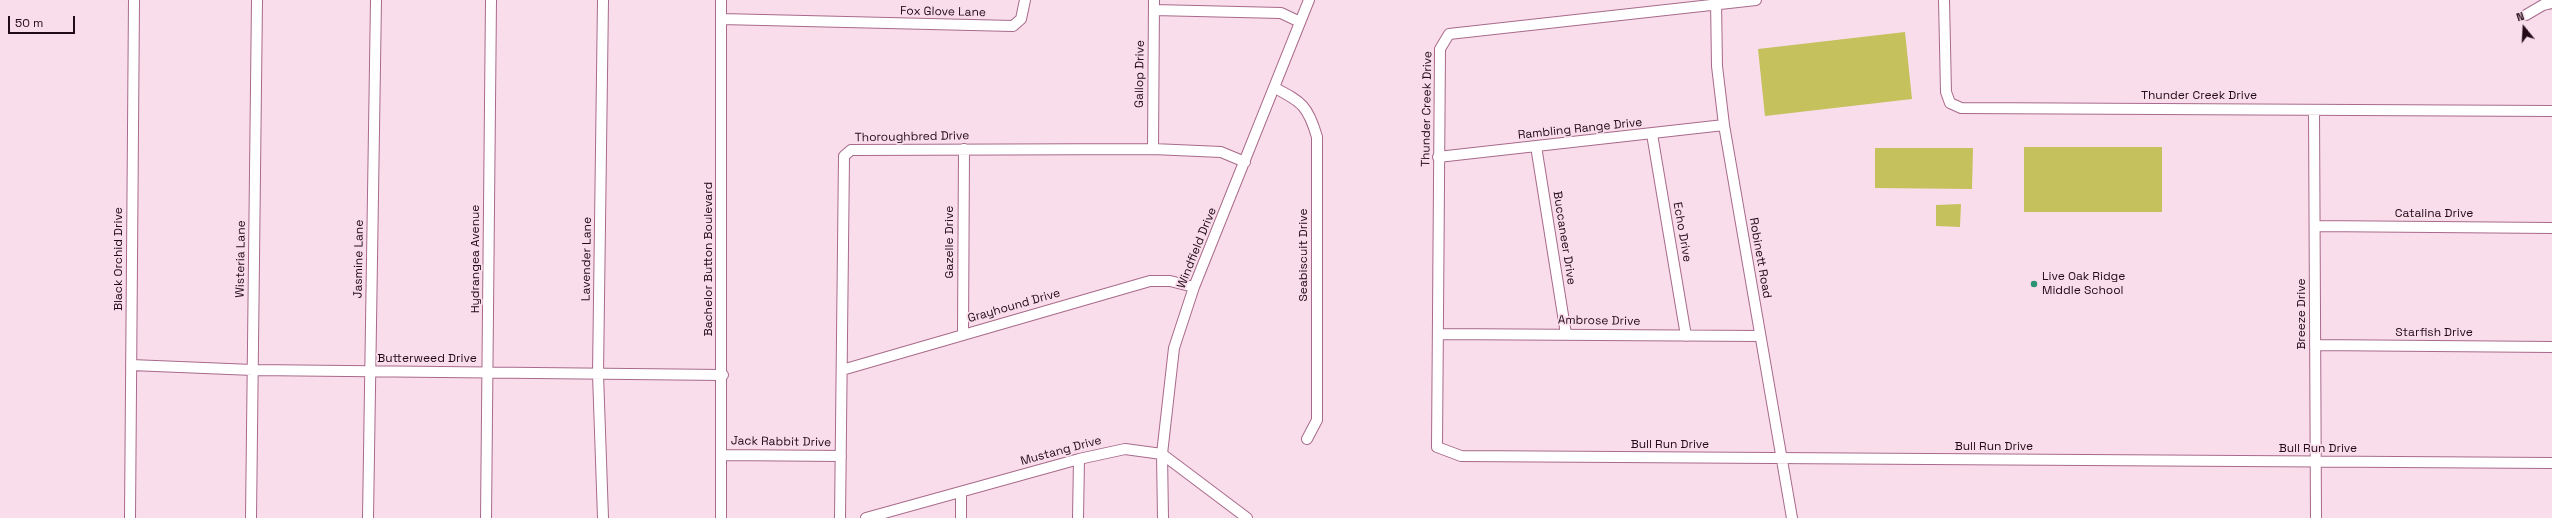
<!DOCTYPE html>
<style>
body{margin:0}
#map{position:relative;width:2552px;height:518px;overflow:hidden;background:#faddeb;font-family:"Space Grotesk",sans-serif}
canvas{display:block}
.north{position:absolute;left:2504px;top:8px;width:40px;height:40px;-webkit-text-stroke:3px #faddeb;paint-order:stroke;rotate:342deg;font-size:11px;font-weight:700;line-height:16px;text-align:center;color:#220a18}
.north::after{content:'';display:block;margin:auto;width:14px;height:18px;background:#220a18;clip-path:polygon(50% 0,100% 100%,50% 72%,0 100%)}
.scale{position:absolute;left:8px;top:16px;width:67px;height:18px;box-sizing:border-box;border:2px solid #220a18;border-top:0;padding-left:5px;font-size:12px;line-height:14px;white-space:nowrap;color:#220a18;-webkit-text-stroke:3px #faddeb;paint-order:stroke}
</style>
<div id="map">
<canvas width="2552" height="518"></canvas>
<div class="north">N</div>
<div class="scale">50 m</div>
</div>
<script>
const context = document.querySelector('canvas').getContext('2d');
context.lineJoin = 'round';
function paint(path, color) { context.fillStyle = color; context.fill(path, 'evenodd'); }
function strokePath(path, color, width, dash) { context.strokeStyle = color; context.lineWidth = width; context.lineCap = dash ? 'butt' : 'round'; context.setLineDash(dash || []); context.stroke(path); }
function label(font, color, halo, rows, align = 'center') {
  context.font = font + ' "Space Grotesk",sans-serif'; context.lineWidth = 3.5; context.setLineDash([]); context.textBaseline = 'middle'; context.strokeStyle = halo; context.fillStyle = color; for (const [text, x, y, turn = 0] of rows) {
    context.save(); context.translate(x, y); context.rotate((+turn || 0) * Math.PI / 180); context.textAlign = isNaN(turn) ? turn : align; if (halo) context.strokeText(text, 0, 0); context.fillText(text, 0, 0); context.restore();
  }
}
paint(new Path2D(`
 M1905 32 1912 99 1765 116 1758 49Z
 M2024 147H2162V212H2024Z
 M1875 148H1973L1972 189 1875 188Z
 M1961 204 1960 227 1936 226V205Z`), '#c5c15d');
const minor = new Path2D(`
 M603 0 598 374 603 518
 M1716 0 1717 66 1724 125 1792 518
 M1756 0 1449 34 1440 49 1437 447 1461 456 2552 463
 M1944 0 1946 92 1950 103 1961 108 2552 111
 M1154 10 1281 13 1300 22
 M2526 15 2543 5 2552 3
 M721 19 1013 26 1021 19 1025 0
 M1275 88C1302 102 1308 106 1317 137V420L1307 439
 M2314 110 2316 518
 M1652 134 1686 336
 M1536 146 1566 334
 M1153 149 1154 0
 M1438 157 1724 125
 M2315 226 2552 228
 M963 334 964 149
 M1438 334 1760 336
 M2315 345 2552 347
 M131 365 253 370 723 375
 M842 370 1150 281H1170L1194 287
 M722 455 841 456
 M130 518 134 0
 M251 518 257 0
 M368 518 376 0
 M486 518 491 0
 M721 518V0
 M840 518 844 156 851 150 1153 149 1221 152 1245 162
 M866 518 1079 459 1125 449 1162 454 1247 518
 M961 518V492
 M1078 518 1079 459
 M1163 518 1162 454 1174 348 1194 287 1309 0`);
strokePath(minor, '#a86a8b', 12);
strokePath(minor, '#fff', 10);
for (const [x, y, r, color] of [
 [2034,284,4,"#2a9371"]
]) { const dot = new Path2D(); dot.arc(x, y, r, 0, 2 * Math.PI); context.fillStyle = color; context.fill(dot); strokePath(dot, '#faddeb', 1.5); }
label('12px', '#220a18', '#faddeb', [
 ["Fox Glove Lane",943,12,1],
 ["Gallop Drive",1140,74,-89],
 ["Thunder Creek Drive",2199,96],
 ["Thunder Creek Drive",1427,109,-89],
 ["Rambling Range Drive",1580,129,-6],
 ["Thoroughbred Drive",912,137,-1],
 ["Catalina Drive",2434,214],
 ["Echo Drive",1682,232,80],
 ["Buccaneer Drive",1564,238,81],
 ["Gazelle Drive",950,242,-90],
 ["Windfield Drive",1197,248,-68],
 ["Seabiscuit Drive",1304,255,-90],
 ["Robinett Road",1760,258,80],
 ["Black Orchid Drive",119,259,-90],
 ["Wisteria Lane",241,259,-89],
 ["Jasmine Lane",359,259,-89],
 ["Hydrangea Avenue",476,259,-90],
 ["Lavender Lane",587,259,-89],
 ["Bachelor Button Boulevard",709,259,-90],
 ["Grayhound Drive",1014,306,-16],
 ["Breeze Drive",2302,314,-90],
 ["Ambrose Drive",1599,321,1],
 ["Starfish Drive",2434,333],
 ["Butterweed Drive",427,359],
 ["Jack Rabbit Drive",781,442,1],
 ["Bull Run Drive",1670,445],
 ["Bull Run Drive",1994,447],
 ["Bull Run Drive",2318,449],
 ["Mustang Drive",1061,451,-15]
]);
label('12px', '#220a18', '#faddeb', [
 ["Live Oak Ridge",2042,277],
 ["Middle School",2042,291]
], 'left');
</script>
